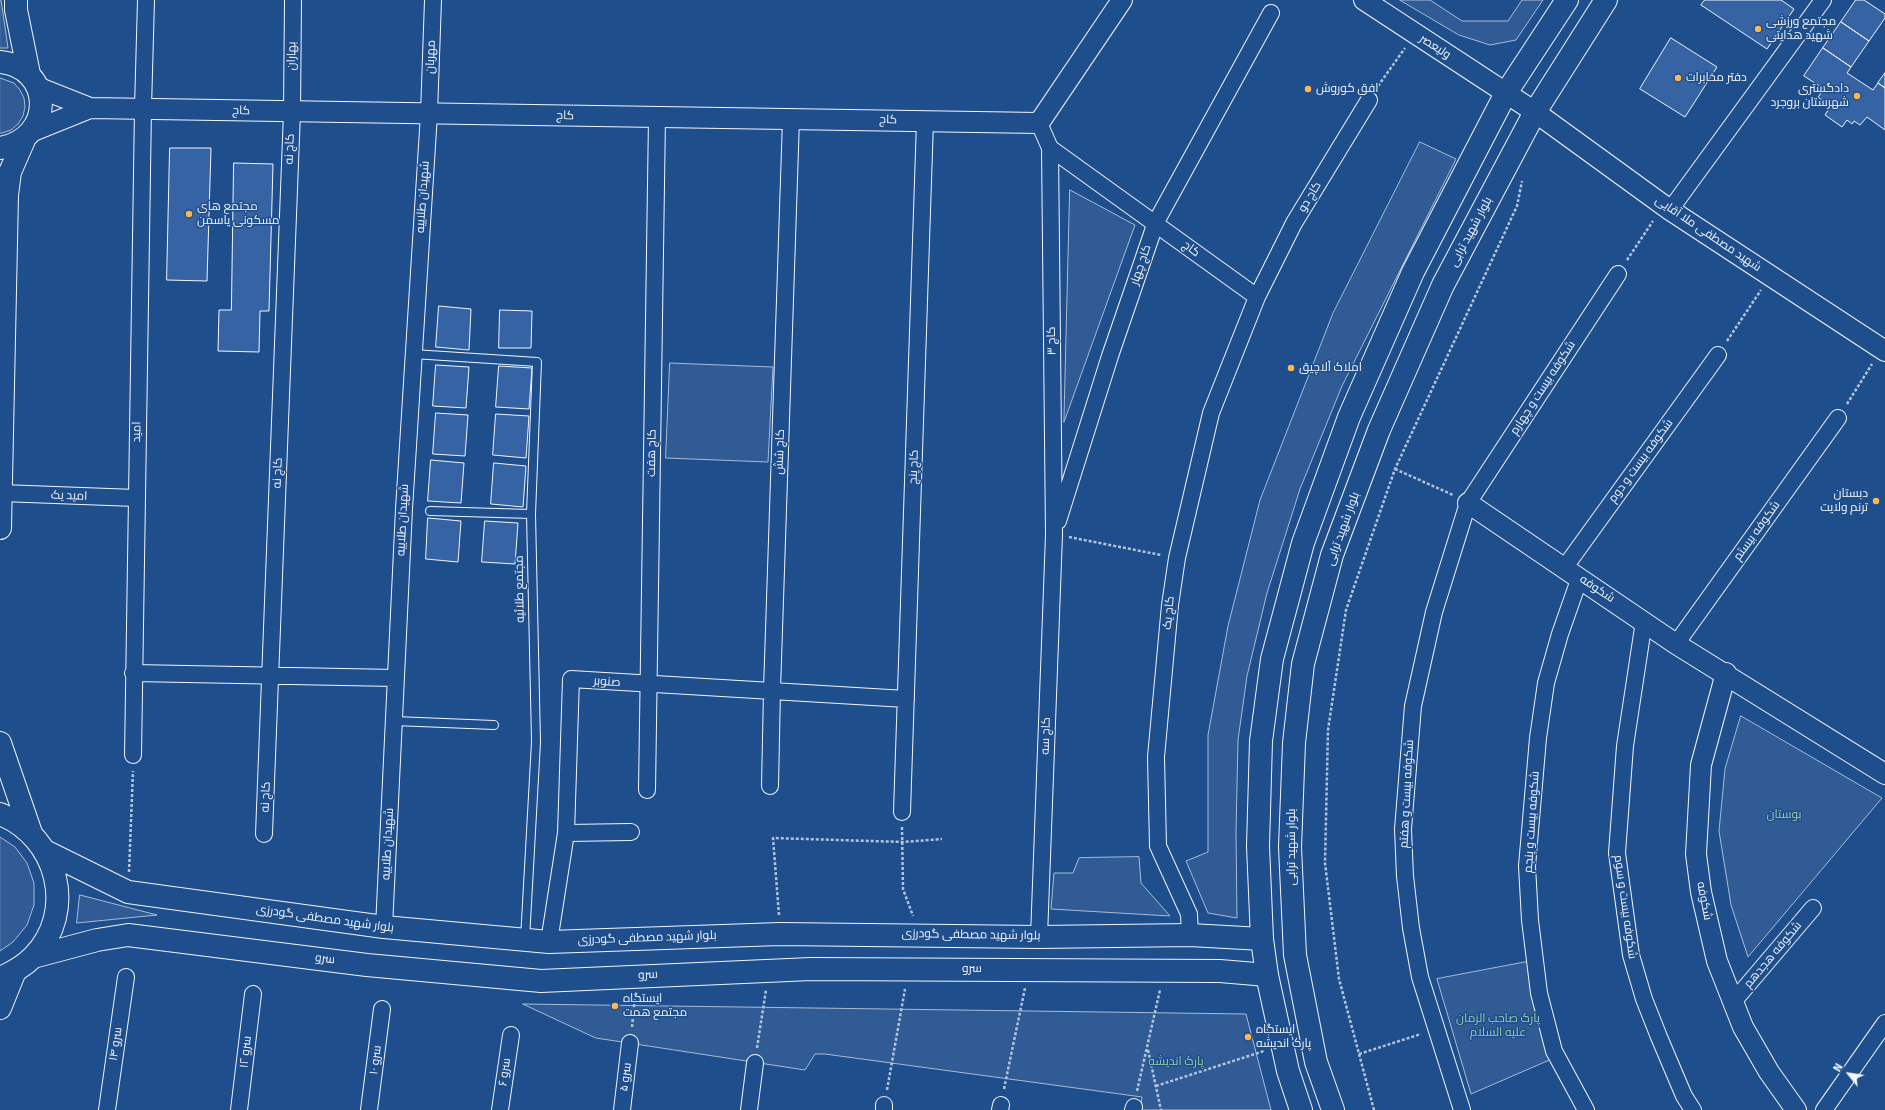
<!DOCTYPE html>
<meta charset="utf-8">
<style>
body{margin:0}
#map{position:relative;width:1885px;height:1110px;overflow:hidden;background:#1f4e8c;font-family:Signika,sans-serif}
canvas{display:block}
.north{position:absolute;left:1829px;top:1054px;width:40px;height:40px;-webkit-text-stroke:3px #1f4e8c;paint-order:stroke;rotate:300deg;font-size:11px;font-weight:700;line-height:16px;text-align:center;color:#f2f6ff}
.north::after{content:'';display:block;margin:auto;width:14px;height:18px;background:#f2f6ff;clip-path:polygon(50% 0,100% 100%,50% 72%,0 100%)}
</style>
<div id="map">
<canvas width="1885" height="1110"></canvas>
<div class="north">N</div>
</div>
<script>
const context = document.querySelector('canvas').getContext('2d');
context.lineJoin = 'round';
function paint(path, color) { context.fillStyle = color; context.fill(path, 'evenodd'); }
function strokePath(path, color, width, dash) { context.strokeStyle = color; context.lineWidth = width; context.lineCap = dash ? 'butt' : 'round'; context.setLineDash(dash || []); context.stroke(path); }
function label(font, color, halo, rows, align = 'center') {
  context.font = font + ' Signika,Cairo,sans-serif'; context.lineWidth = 3; context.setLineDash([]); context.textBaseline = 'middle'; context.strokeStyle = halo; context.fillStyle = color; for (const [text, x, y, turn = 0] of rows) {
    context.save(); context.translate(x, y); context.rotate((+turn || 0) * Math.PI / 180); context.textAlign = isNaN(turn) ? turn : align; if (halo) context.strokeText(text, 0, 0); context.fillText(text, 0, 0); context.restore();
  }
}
const built = new Path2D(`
 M0 0H1L8 48H0Z
 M1400 0H1430L1462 21H1508L1522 0H1543L1516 40 1490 45 1459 35Z
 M0 78 14 83 20 90 24 98 25 107 23 116 18 124 11 130 2 133H0Z
 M1420 142 1456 159 1342 386 1300 489 1267 593 1247 676 1238 740 1236 832 1237 918 1208 913 1186 861 1208 852V735L1228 626 1260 500 1333 313Z
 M1070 190 1135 225 1064 422Z
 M670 363 773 367 768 462 666 458Z
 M1741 716 1882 798 1748 957 1731 905 1719 831 1725 769Z
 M0 837 15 847 27 863 34 883V905L27 925 13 942 0 951Z
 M1139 857 1141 883 1170 916 1051 909 1054 873H1073L1079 858Z
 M80 895 157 915 77 923Z
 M1532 961 1554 1058 1471 1094 1437 979Z
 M523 1004 1246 1014 1271 1110H1140L1142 1097 825 1054H815L805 1070 596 1038Z`);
paint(built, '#305b95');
strokePath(built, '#a8bbd7', 1);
const building = new Path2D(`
 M1705 0H1781L1794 9 1767 49 1701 5Z
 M1856 0H1864L1885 14V18L1869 41 1841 22Z
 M1841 22 1869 41 1851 67 1823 48Z
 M1671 38 1717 67 1685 117 1640 89Z
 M1823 48 1851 67 1847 73 1873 90 1878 83 1885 88V130L1867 117 1860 125 1854 121 1852 124 1847 120 1842 127 1825 115 1830 107 1818 97 1824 89 1804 76Z
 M1885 73V88L1878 83Z
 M170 148H211L207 281 167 280Z
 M234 163 273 164 269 311H260L259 352 218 351 219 310H231Z
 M439 306 471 309 469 350 436 347Z
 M500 310 532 311 531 348H499Z
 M436 365 469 367 466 408 433 406Z
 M499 366 532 368 529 409 496 407Z
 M436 413 468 415 465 456 433 454Z
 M496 414 529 416 526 458 493 455Z
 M431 460 464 463 461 503 428 501Z
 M494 463 526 466 523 507 491 504Z
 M428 518 461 521 458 562 426 559Z
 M485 521 518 523 515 564 482 562Z`);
paint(building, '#3563a3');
strokePath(building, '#f2f6ff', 1);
const service = new Path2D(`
 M413 354 537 362 531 514 536 742 525 939
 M430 511 531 514
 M394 721 494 725`);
const minor = new Path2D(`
 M1039 123 1050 148 1257 297
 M1670 210 1823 0
 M1 493 136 498
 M1058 521 1110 356 1156 222 1271 13
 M1565 567 1718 355
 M1580 577 1560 634 1546 683 1538 738 1527 866 1530 920 1539 993 1554 1051 1586 1110
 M1644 621 1625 746 1617 853 1631 955 1644 999 1659 1037 1684 1096 1693 1110
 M1676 644 1838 418
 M133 673 396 678
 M133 755 143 108 146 0
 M770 786 772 690 791 119
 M647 790 657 117
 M902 812 925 121
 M566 833 631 832
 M264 834 292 112 293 0
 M384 927 404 509 429 114 433 0
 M1190 935 1189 914 1158 846 1156 757 1170 605 1177 558 1211 413 1257 297 1294 223 1369 100
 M1039 937 1054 535 1050 148
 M549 942 566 833 571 679 906 699
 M1733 1002 1813 908
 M107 1110 126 977
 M239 1110 253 994
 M369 1110 382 1009
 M500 1110 511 1035
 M622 1110 630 1043
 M749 1110 755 1063
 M884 1110V1105
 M1000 1110 1001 1105
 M1133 1110 1134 1107
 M1462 1110 1420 977 1411 928 1405 876 1403 829 1413 706 1434 612 1468 503 1618 274
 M1824 1110 1885 1023`);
const tertiary = new Path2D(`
 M1364 0 1535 112 1670 210 1885 351
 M90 108 1039 123 1122 0
 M33 131 90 108 37 87
 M1468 503 1676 644 1885 774
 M1726 673 1701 765 1696 854 1701 892 1717 961 1743 1027 1769 1072 1796 1110`);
const secondary = new Path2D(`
 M16 0V10L29 74
 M0 62C53 67 56 138 0 148
 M0 528 7 195 10 172 24 140
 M0 743 31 833
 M0 814C57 836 78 911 33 957 24 966 12 973 0 978
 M45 851 128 892 384 927 549 942 780 934 1039 937 1190 935 1262 939
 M33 957 97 940 128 935 367 965 541 981 811 969 1220 971 1267 975
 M0 1008 15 971`);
const primary = new Path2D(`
 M1301 1110 1288 1071 1267 975 1262 939 1258 846 1261 741 1272 659 1303 543 1349 417 1413 272 1506 93 1567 0
 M1333 1110 1316 1062 1295 955 1290 847 1294 743 1303 664 1332 555 1379 430 1443 285 1535 112 1606 0`);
strokePath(service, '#f2f6ff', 10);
strokePath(minor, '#f2f6ff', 18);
strokePath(tertiary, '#f2f6ff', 22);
strokePath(secondary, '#f2f6ff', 24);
strokePath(primary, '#f2f6ff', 24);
strokePath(new Path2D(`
 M1378 86 1405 48
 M1627 260 1653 221
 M1727 341 1761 290
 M1847 404 1872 364
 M1395 469 1453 495
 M1069 537 1161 555
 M902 827 903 889 913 916
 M129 872 133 771
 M779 915 773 838 903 842 942 839
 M632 1027 635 996
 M757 1048 766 990
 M1148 1050 1161 1110
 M1359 1054 1421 1034
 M1156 1086 1264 1051
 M1004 1089 1025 988
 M887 1090 905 989
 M1137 1091 1160 990
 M1374 1110 1339 979 1325 863 1328 730 1346 610 1395 469 1517 206 1522 181`), '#b3c4dc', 2.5, [3, 2]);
strokePath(service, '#1f4e8c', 8);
strokePath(minor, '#1f4e8c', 16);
strokePath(tertiary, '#1f4e8c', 20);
strokePath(secondary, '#1f4e8c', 22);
strokePath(primary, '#1f4e8c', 22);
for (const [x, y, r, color] of [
 [1758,29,4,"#ffb74d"],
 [1678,78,4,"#ffb74d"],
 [1308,89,4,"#ffb74d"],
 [1857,96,4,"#ffb74d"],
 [189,214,4,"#ffb74d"],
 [1291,368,4,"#ffb74d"],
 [1876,501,4,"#ffb74d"],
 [615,1006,4,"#ffb74d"],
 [1248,1037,4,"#ffb74d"]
]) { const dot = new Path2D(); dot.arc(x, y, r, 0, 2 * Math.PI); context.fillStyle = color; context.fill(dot); strokePath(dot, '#1f4e8c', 1.5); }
label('12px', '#f2f6ff', '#1f4e8c', [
 ["مجتمع ورزشی",1766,22],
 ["شهید هدایتی",1766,36],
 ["دفتر مخابرات",1686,78],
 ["افق کوروش",1316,89],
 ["دادگستری",1849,89,"right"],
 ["شهرستان بروجرد",1849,103,"right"],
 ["مجتمع های",197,207],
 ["مسکونی یاسمن",197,221],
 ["املاک آلاچیق",1299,368],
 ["دبستان",1868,494,"right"],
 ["ترنم ولایت",1868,508,"right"],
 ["ایستگاه",623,999],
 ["مجتمع همت",623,1013],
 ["ایستگاه",1256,1030],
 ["پارک اندیشه",1256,1044]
], 'left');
label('12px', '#f2f6ff', '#1f4e8c', [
 ["ولیعصر",1435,47,33],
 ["بهاران",292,56,-89],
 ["مهربان",431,57,-88],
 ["کاج",241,111,1],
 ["کاج",565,116,1],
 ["کاج",888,120,1],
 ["کاج نه",290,149,-88],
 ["شهیدان طلاییه",423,197,-86],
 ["کاج دو",1310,197,-59],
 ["بلوار شهید ترابی",1471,232,-62],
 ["شهید مصطفی ملا آقایی",1708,234,34],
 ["کاج",1191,249,36],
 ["کاج چهار",1141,265,-71],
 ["کاج ۳",1052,341,-91],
 ["شکوفه بیست و چهارم",1543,388,-57],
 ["امید",137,432,-89],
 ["کاج شش",780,452,-88],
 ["کاج هفت",652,453,-89],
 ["شکوفه بیست و دوم",1641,461,-54],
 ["کاج پنج",914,467,-88],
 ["کاج نه",278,473,-88],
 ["امید یک",69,496,2],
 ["شهیدان طلاییه",403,520,-87],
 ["بلوار شهید ترابی",1343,529,-70],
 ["شکوفه بیستم",1757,531,-54],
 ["مجتمع طلائیه",520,589,-91],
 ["شکوفه",1597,589,34],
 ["کاج یک",1169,613,-84],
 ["صنوبر",607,682,4],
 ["کاج سه",1046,736,-88],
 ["شکوفه بیست و هفتم",1407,794,-87],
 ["کاج نه",266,797,-88],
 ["شکوفه بیست و پنجم",1532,822,-86],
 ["شهیدان طلاییه",388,844,-87],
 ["بلوار شهید ترابی",1292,847,-90],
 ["شکوفه",1704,901,79],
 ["شکوفه بیست و سوم",1625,907,82],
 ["بلوار شهید مصطفی گودرزی",325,919,8],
 ["بلوار شهید مصطفی گودرزی",971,935,1],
 ["بلوار شهید مصطفی گودرزی",647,938,-2],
 ["شکوفه هجدهم",1773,955,-50],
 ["سرو",325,959,7],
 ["سرو",972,969],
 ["سرو",648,975,-3],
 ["سرو ۱۴",116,1044,-82],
 ["سرو ۱۲",246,1052,-84],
 ["سرو ۱۰",376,1060,-83],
 ["سرو ۶",505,1072,-82],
 ["سرو ۵",626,1077,-83]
]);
label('12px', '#97c8a6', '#1f4e8c', [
 ["بوستان",1784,815],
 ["پارک صاحب الزمان",1498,1019],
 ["علیه السلام",1498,1033],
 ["پارک اندیشه",1176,1062]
]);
</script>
